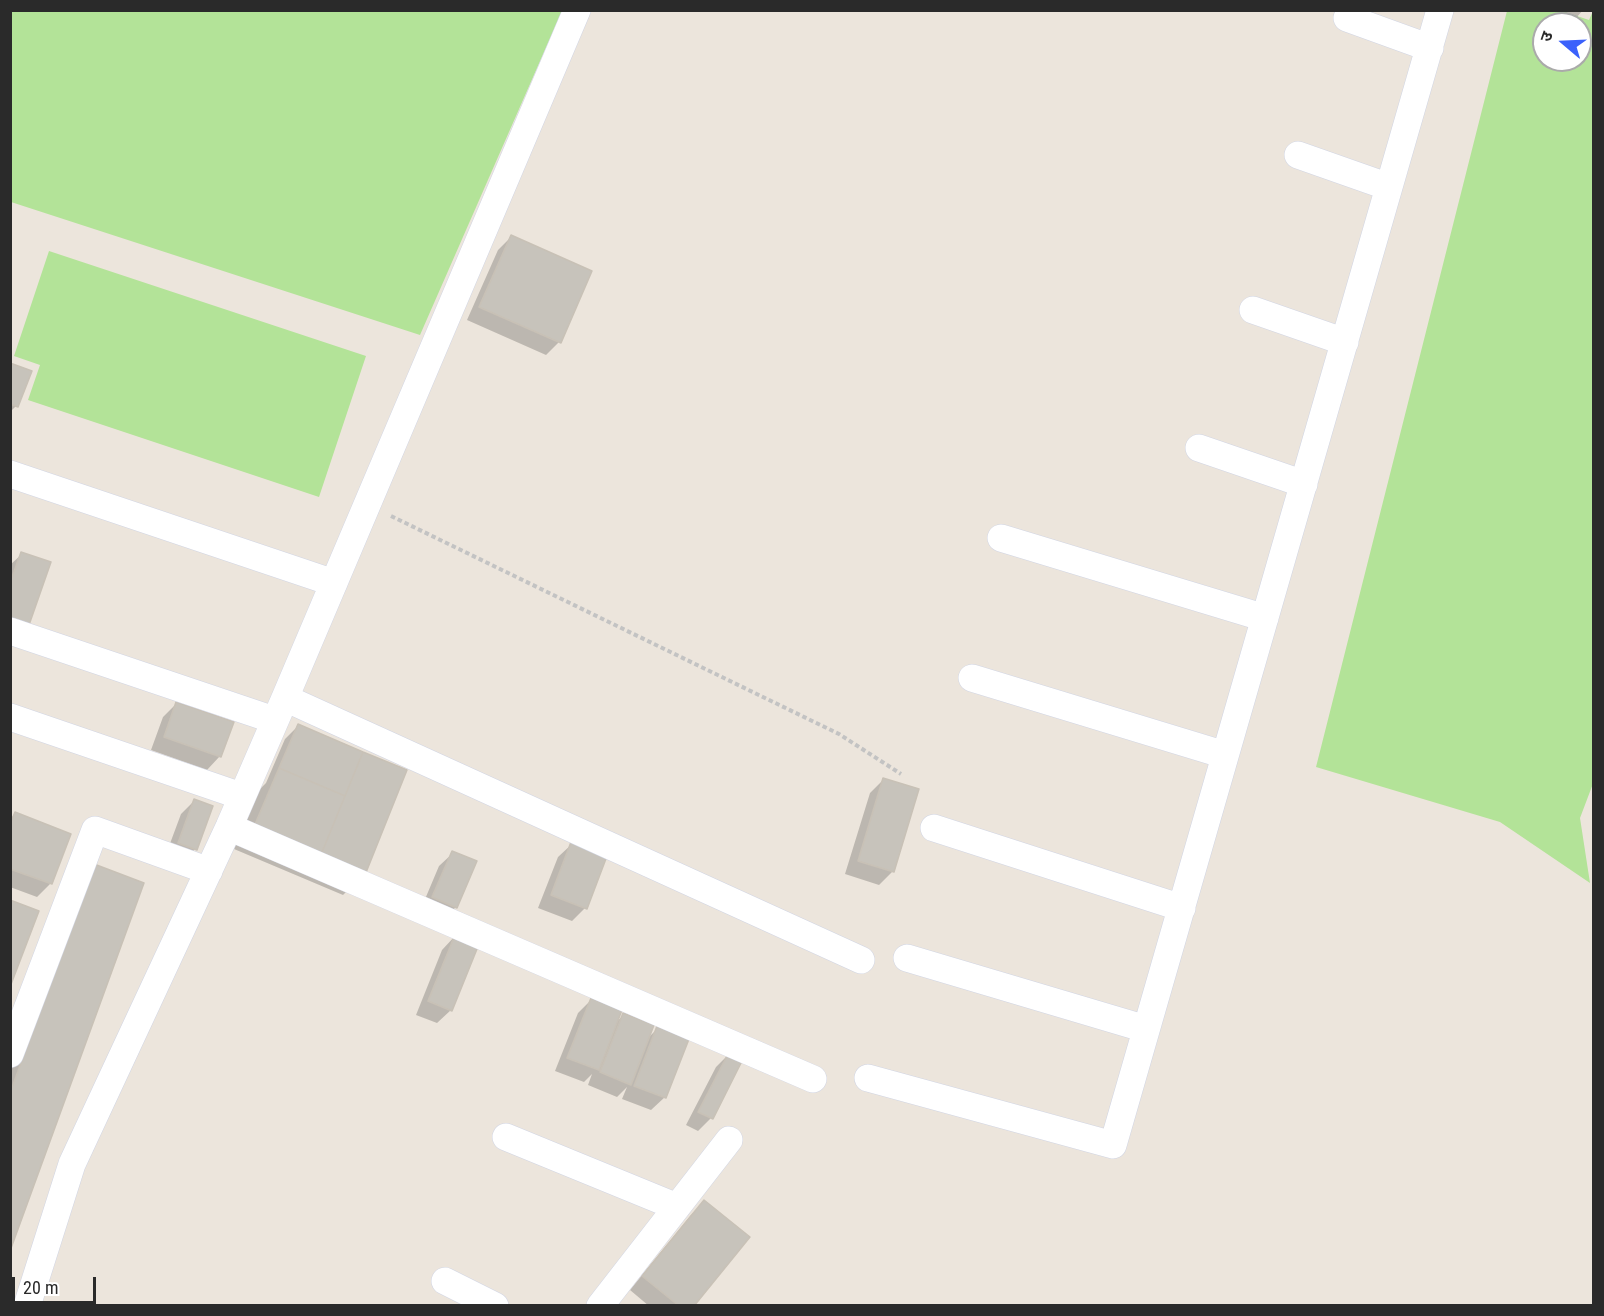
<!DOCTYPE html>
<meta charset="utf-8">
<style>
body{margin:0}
#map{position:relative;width:1604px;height:1316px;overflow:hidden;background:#ece5dc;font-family:"Roboto Condensed","Noto Sans Devanagari",sans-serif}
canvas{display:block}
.frame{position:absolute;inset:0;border:12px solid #2a2a2a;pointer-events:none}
.north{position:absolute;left:1532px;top:12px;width:60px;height:60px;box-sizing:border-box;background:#fff;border:2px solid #aaa;border-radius:50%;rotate:289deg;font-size:16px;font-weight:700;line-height:24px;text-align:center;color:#2a2a2a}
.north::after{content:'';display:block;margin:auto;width:21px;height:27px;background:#3b61fb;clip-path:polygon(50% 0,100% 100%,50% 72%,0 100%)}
.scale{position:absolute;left:12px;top:1277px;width:84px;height:27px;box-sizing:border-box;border:3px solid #2a2a2a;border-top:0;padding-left:8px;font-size:18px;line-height:21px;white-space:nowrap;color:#2a2a2a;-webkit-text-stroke:4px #fff;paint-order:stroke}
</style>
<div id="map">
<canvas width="1604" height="1316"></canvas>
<div class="frame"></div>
<div class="north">उ</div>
<div class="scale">20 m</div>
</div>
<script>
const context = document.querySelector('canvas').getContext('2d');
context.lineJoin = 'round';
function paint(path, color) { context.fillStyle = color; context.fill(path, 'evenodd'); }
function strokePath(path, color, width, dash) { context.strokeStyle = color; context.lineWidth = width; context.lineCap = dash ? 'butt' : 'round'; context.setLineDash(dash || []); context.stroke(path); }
paint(new Path2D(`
 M11 10H562V11L420 335 11 202Z
 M1507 11H1562L1589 20 1593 11 1594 781 1580 818 1590 883 1500 822 1316 767ZM1544 24H1580V60H1544Z
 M49 251 366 356 319 497 28 400 40 365 14 356Z`), '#b3e398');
paint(new Path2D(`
 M1558 10H1583L1577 17Z
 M511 237 559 342 546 355 467 320 498 250Z
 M10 364 16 406 10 412Z
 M22 554 10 636V565Z
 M176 704 220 756 207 770 151 750 163 717Z
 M298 726 363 875 343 895 234 849 259 790 266 783 285 739Z
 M883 780 893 871 879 885 845 874 870 793Z
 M194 801 195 849 182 863 165 857 181 814Z
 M15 814 69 834 50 884 37 897 10 887V819Z
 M572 844 585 908 572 921 538 908 558 857Z
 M453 853 456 907 442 920 420 911 439 866Z
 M67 893 10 1247V1049Z
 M455 936 451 1010 437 1023 416 1015 442 950Z
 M591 1000 615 1023 624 1015 648 1038 658 1028 665 1097 651 1110 622 1099 627 1087 617 1097 588 1085 592 1074 584 1082 555 1071 578 1013Z
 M729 1054 711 1118 698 1131 686 1125 716 1067Z
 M704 1202 692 1306H649L630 1290 691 1215Z`), '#0003');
const building = new Path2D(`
 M511 235 592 271 561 343 479 307Z
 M10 363 32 371 18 407 10 404Z
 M21 552 51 562 29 625 10 619V583Z
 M176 702 234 722 221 757 164 737Z
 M298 724 363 752 345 796 279 768Z
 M363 752 407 770 365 875 320 857Z
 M279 768 345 796 320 857 253 829Z
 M883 778 919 789 894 872 858 861Z
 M194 799 213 806 197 850 178 843Z
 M15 812 71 834 52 884 10 869V824Z
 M571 842 607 856 587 909 551 895Z
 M452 851 477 861 457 908 432 897Z
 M94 864 144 883 10 1251V1093Z
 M10 900 39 911 10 987Z
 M455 935 479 944 452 1011 428 1001Z
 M591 998 622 1010 599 1070 567 1058Z
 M623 1013 654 1025 631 1085 600 1072Z
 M657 1026 689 1039 666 1098 634 1086Z
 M729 1052 743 1059 713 1119 698 1112Z
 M704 1200 750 1237 694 1306H679L642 1276Z`);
paint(building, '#c7c3bb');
strokePath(building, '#c8c1b6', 1.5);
const street = new Path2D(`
 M1347 18 1430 48
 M1298 155 1389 187
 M1253 310 1345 342
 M1199 448 1304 484
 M10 474 334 583
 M1001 538 1265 618
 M10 631 274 720
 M972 678 1225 755
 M285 698 861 960
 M10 717 241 796
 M229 827 813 1079
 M934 828 1182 908
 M907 958 1146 1029
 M10 1054 95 830 209 871
 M868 1078 1113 1145 1440 10
 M506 1137 677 1207
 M445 1281 495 1306
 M27 1306 72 1164 229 827 285 698 577 10
 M600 1306 729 1140`);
strokePath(street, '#d1d5e3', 28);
strokePath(new Path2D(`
 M391 516 839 734 901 774`), '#c3c3c3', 4, [4.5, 3]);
strokePath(street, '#fff', 27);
</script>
